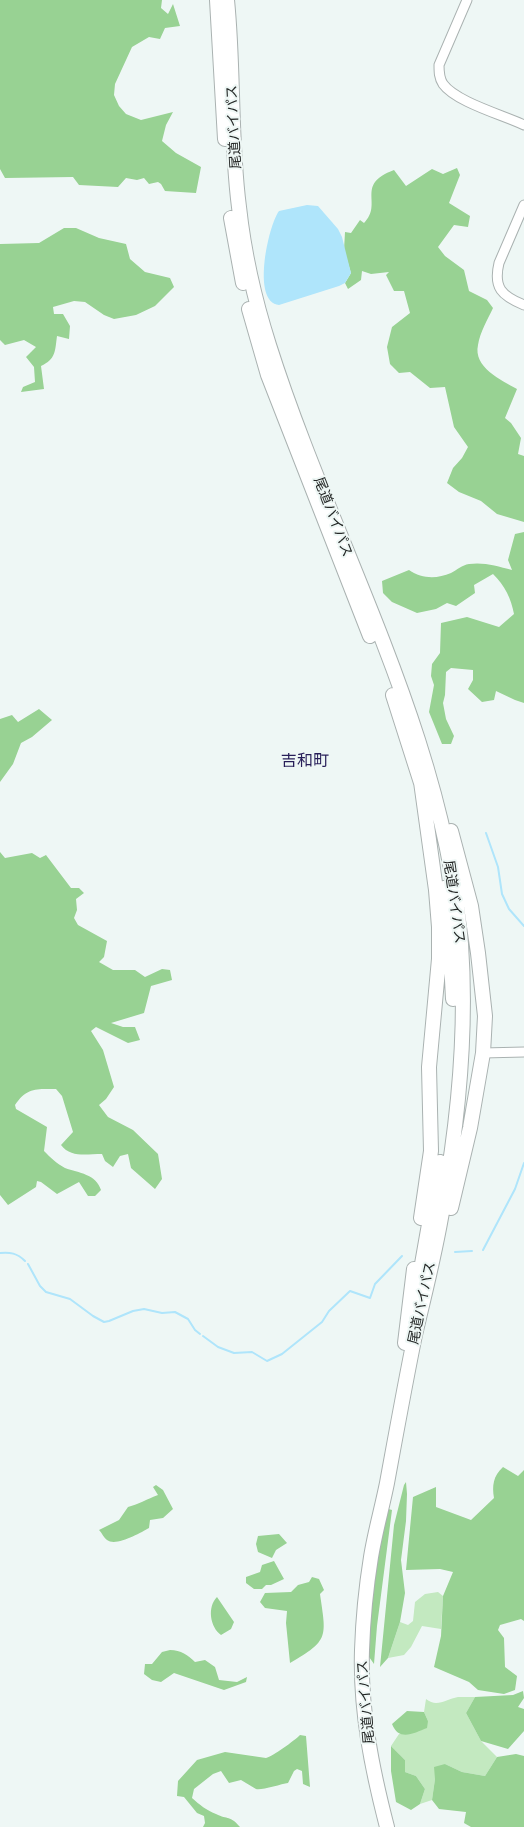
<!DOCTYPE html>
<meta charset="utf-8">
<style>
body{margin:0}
canvas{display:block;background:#eef7f5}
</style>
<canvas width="524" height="1827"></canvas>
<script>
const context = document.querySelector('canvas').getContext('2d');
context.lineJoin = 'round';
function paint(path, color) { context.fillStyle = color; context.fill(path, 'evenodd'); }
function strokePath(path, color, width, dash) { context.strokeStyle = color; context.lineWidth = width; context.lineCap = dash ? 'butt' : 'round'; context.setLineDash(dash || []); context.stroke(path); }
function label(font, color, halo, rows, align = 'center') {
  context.font = font + ' Raleway,"Noto Sans JP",sans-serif'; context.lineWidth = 4; context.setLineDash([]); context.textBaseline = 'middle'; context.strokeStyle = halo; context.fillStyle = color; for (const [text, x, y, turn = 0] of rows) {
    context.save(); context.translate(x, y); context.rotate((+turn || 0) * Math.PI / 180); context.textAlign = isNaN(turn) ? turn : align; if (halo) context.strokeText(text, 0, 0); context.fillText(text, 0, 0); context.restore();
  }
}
paint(new Path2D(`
 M438 1592 443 1596 441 1629 422 1626 411 1647 404 1655 388 1658 400 1622 408 1625 413 1621 415 1602 425 1594Z
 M475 1697 466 1713 481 1741 497 1757 485 1776 462 1772 445 1764 435 1779 432 1800 420 1804 425 1789 416 1776 405 1772V1760L391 1746 399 1734H410L428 1721 424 1712 426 1699C437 1708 446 1699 458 1697 464 1697 470 1697 475 1697Z`), '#c3e9c0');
paint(new Path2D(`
 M0 0H162L161 8 168 14 173 4 180 26 165 28 160 39 149 37 132 47 115 84 114 95 119 106 126 114 141 120 173 112 166 125 162 141 176 153 201 167 196 193 165 191 161 184 158 182 149 184 144 178 137 180 126 178 118 187 79 185 73 177 5 178 0 169Z
 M457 168 460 175 449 203 470 216 468 227 454 225 438 247 445 256 464 270 469 291 487 300 493 308C488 319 480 332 478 345 473 367 501 380 517 389L505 418 511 423 521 438 518 454 524 456V522L497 514 481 501 459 492 447 483 453 468 462 458 468 447 454 427 445 387 430 388 410 372 399 373 390 364 387 347 392 327 410 313 404 291H394L386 275 389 272 371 274 362 271 361 280 348 289 345 283 351 273 344 250 345 232 351 233 360 220 364 223C384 203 354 185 394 170L406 186 432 169 443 174Z
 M64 228H76L99 238 126 244 130 259 145 272 170 278 174 287 155 306 136 315 114 319 104 315 85 302 74 301 53 307 54 314H63L70 326 69 339 57 336C55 351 56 359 41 366L44 389 21 392 23 387 35 382 34 367 26 357 36 347 24 340 5 345 0 340V244L39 243Z
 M524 532V703L515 700 496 691 494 700 482 702 468 689 473 680V670L451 668 446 672 445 695 443 703 446 719 454 736 451 744H442L429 712 434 685 431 676 432 664 440 653 441 623 467 617 499 627 514 614C511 598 505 586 493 574L474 585 475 593 456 606 447 603 436 609 417 613 392 602 383 593 382 581 409 570C422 579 437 579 451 573 457 570 462 565 469 564 484 562 497 566 512 570L508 560 515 534Z
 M39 709 52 720 32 737 21 743 13 764 0 782V719L12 715 18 722Z
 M0 852 5 858 32 853 40 858 46 855 71 888H79L84 893 76 899 77 910 74 918 78 925 107 941 104 957 99 962 113 970H135L145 977 162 969 170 970 172 980 151 986 144 1013 111 1023 123 1027H135L140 1040 128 1043 96 1027 91 1031 103 1050 114 1087 106 1099 99 1105 108 1117 133 1130 158 1154 162 1179 155 1189 131 1168 128 1154 120 1156 113 1167 105 1161 102 1154C86 1154 71 1158 61 1145L73 1132 62 1096 56 1089C37 1089 27 1087 15 1105L16 1109 47 1127 44 1151C50 1157 57 1164 65 1168 79 1173 96 1174 101 1190L95 1196H88L79 1182 57 1194 41 1182 37 1181 36 1187 8 1205 0 1195Z
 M503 1467 518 1476 524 1470V1621L521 1619 500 1625 498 1630 504 1638 505 1667 517 1676 515 1690 504 1694 478 1690 469 1682 434 1667 441 1636 443 1596 453 1572 440 1569 406 1570 413 1497 436 1487V1507L471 1520 494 1498C492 1486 493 1476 503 1467Z
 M406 1482 407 1494 406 1521 401 1560 405 1593 400 1622 388 1658 380 1667 394 1525 404 1485Z
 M156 1485 163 1490 173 1509 163 1518 150 1520 149 1528C140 1533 116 1547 107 1540 104 1538 102 1533 99 1530L119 1520 128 1507C139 1504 147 1499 158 1495L153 1487Z
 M385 1508 392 1510 377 1626 374 1664 367 1654 375 1562Z
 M279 1534 287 1543 276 1550 272 1558 258 1552 256 1544 258 1536Z
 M274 1561 284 1579 271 1585H266L262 1589H254L246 1583V1577L260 1572 262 1565Z
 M312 1577 319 1579 324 1590 320 1594C326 1637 330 1640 290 1663L286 1623 287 1611 265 1608 260 1602 265 1593 291 1592 298 1585 309 1582Z
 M217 1597 234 1622 231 1629 221 1635C210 1627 207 1607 217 1597Z
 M170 1650C181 1650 188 1655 195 1662L205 1660 215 1667 219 1680 237 1682 247 1677 246 1682 224 1690 174 1673 161 1682 152 1680 144 1674 145 1664H152L162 1652Z
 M523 1691 524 1698 518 1707 524 1709V1731L508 1749 481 1741 466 1713 475 1697 513 1695Z
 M407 1711 424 1712 428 1721 427 1728C414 1733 399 1742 392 1724Z
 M300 1735 306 1736 310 1787 303 1784 302 1771 297 1769 294 1771 288 1783C281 1784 260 1791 256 1789 251 1786 246 1783 241 1780L229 1783 221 1771 213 1774 194 1789 192 1798C200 1805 206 1810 216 1814 228 1820 230 1815 240 1827H203L205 1823 204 1816 197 1813 184 1797 177 1796 178 1781 197 1760 225 1752 266 1758C273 1756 294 1741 300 1735Z
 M391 1746 405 1760V1772L416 1776 425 1789 420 1804 411 1810 396 1802 391 1771Z
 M516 1754 524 1756V1827H471L464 1823 466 1812 439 1809 432 1800 435 1779 434 1767 445 1764 462 1772 485 1776 497 1757Z`), '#98d293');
paint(new Path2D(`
 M307 205 318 206 338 229 342 237 351 273 345 283 339 286 279 305C251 303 268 226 279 211Z`), '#afe5fb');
strokePath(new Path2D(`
 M486 833 498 867 502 894 509 909 524 926
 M483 1250 515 1189 524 1163
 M455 1252 472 1251
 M0 1253C10 1252 17 1253 25 1261
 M28 1264 40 1286 46 1292 70 1299 93 1316 104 1322 109 1321 133 1311 144 1309 162 1313 175 1312 188 1319 195 1330 200 1334
 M203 1336 218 1347 234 1353 252 1352 267 1361 282 1354 322 1322 329 1311 350 1291 370 1298 375 1284 402 1256`), '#afe5fb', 2);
const tertiary = new Path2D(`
 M467 0 439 65C439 72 439 78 443 84 456 102 503 115 524 125
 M524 205 499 263C493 288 502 296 524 305
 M483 1053 524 1052`);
const motorway = new Path2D(`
 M217 0 225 139
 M227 0C234 69 230 138 239 207 244 253 255 301 269 345 332 544 444 732 461 944 467 1029 458 1122 443 1206 436 1250 425 1292 415 1335 405 1384 396 1434 387 1483 382 1508 375 1532 371 1557 366 1588 363 1619 362 1650 360 1710 372 1769 387 1827
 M231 218 243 283
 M249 309 268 375 370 636
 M393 695 423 789
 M421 782 436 890 439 927V959L429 1067 431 1151 421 1218
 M451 831 471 906 478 953 485 1016 483 1053 470 1128 451 1208
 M444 888 450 941 453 999
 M419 1281 440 1162
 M405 1343 414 1269`);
strokePath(tertiary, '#aab2b1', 11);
strokePath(motorway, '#aab2b1', 16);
strokePath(tertiary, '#fff', 9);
strokePath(motorway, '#fff', 14);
label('14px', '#242726', '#eef7f5', [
 ["尾道バイパス",234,127,-93],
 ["尾道バイパス",333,517,69],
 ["尾道バイパス",454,902,82],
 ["尾道バイパス",422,1303,-78],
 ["尾道バイパス",366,1702,-95]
]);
label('16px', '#271e58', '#eef7f5', [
 ["吉和町",305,761]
]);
</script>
